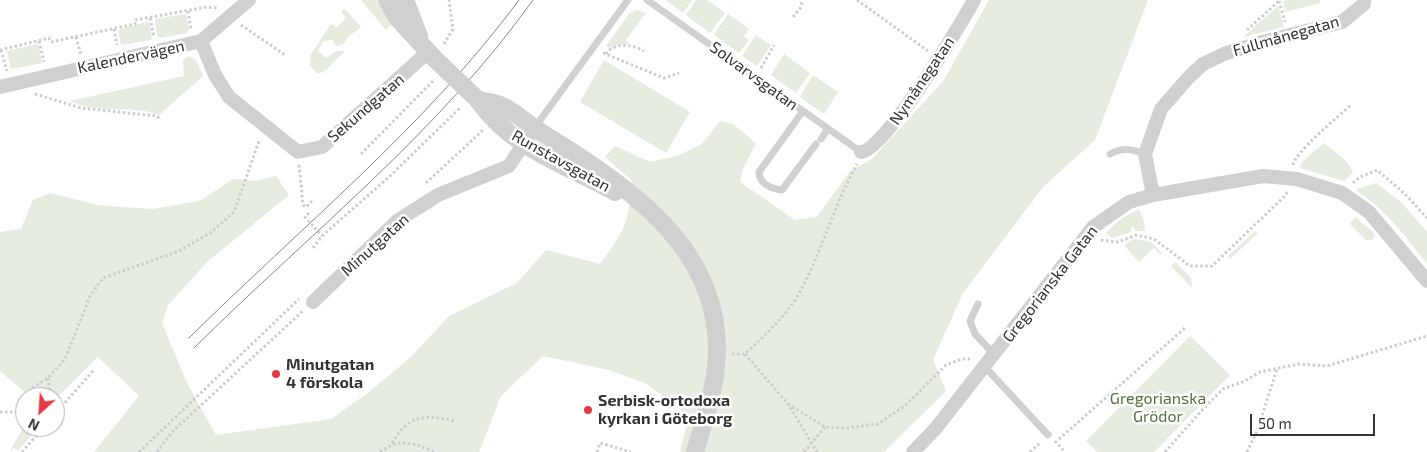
<!DOCTYPE html>
<meta charset="utf-8">
<style>
body{margin:0}
#map{position:relative;width:1427px;height:452px;overflow:hidden;background:#fff;font-family:"Exo 2",sans-serif}
canvas{display:block}
.north{position:absolute;left:15px;top:387px;width:50px;height:50px;box-sizing:border-box;background:#fff;border:1px solid #adadad;border-radius:50%;rotate:206deg;font-size:14px;font-weight:700;line-height:20px;text-align:center;color:#333}
.north::after{content:'';display:block;margin:auto;width:18px;height:22px;background:#e63946;clip-path:polygon(50% 0,100% 100%,50% 72%,0 100%)}
.scale{position:absolute;left:1250px;top:414px;width:125px;height:22px;box-sizing:border-box;border:2px solid #333;border-top:0;padding-left:6px;font-size:15px;line-height:18px;white-space:nowrap;color:#333;-webkit-text-stroke:4px #fff;paint-order:stroke}
</style>
<div id="map">
<canvas width="1427" height="452"></canvas>
<div class="north">N</div>
<div class="scale">50 m</div>
</div>
<script>
const context = document.querySelector('canvas').getContext('2d');
context.lineJoin = 'round';
function paint(path, color) { context.fillStyle = color; context.fill(path, 'evenodd'); }
function strokePath(path, color, width, dash) { context.strokeStyle = color; context.lineWidth = width; context.lineCap = dash ? 'butt' : 'round'; context.setLineDash(dash || []); context.stroke(path); }
function label(font, color, halo, rows, align = 'center') {
  context.font = font + ' "Exo 2",sans-serif'; context.lineWidth = 5; context.setLineDash([]); context.textBaseline = 'middle'; context.strokeStyle = halo; context.fillStyle = color; for (const [text, x, y, turn = 0] of rows) {
    context.save(); context.translate(x, y); context.rotate((+turn || 0) * Math.PI / 180); context.textAlign = isNaN(turn) ? turn : align; if (halo) context.strokeText(text, 0, 0); context.fillText(text, 0, 0); context.restore();
  }
}
paint(new Path2D(`
 M361 0H377L391 25 386 30Z
 M666 0H692L683 13Z
 M696 0H707L725 13 710 33 686 15Z
 M989 0H1148L1095 140 1043 187 963 293 933 360 946 391 884 452H680L689 416 645 383 609 370 543 356 501 396 479 452H94L139 396 98 357 55 399V397H30L0 371V232L21 229 33 200 50 193 98 205 152 209 200 201 233 179 256 181 276 176 289 195 207 262 168 305 162 323 187 383 216 435 331 419 369 392 411 357 449 316 517 283 546 250 600 264C625 230 629 223 632 181L605 157 615 146 650 162 677 156 702 144 720 121 733 124 756 143 742 171 740 182 795 220 817 217 850 171 872 159 944 80Z
 M1286 0H1320V3L1285 12 1283 2Z
 M1278 6 1284 27 1243 37Z
 M343 9H345L361 27 349 36 343 44 336 46 332 40 323 41 318 51 325 57H328L336 51H345L326 70 318 74 310 66V56L331 24 337 27 346 18 341 11Z
 M637 10 646 13 626 40 630 44H619L609 48 606 46 629 14Z
 M186 14 189 29 187 33 160 38 157 36 155 19Z
 M728 14 749 29 744 36 749 40 739 53 714 35Z
 M149 21 152 40 121 45 118 30Z
 M756 35 771 45 757 66 742 56Z
 M38 44 42 63 11 69 7 51Z
 M784 54 810 73 796 93 771 75Z
 M188 56 196 60 203 76 159 115C131 104 98 115 70 101L184 76 183 60Z
 M604 60 690 112 666 153 580 102Z
 M813 75 838 92 824 114 800 97Z
 M1324 143 1346 161 1353 172 1344 181 1300 168 1302 162Z
 M1376 183 1401 202 1427 232V264C1406 237 1386 210 1357 191V189Z
 M1139 209 1144 221 1145 231H1135L1134 227H1131V232L1112 238 1106 233 1119 220Z
 M1355 217 1373 232 1375 235 1372 240H1366L1350 224Z
 M1255 231 1258 233 1230 259 1228 256Z
 M1134 239 1151 242 1162 253 1161 255 1154 248 1139 262 1124 245Z
 M1175 262 1191 278 1192 288 1171 266Z
 M1190 336 1230 375 1154 452H1097L1086 441Z
 M25 425V427H36L35 431 18 451 14 448 9 452Z`), '#e6ecdf');
strokePath(new Path2D(`
 M857 0 928 51
 M1279 1 1285 22
 M188 11 191 30
 M793 17 801 7 802 0
 M150 18 154 37
 M241 25 285 55
 M114 29 117 45
 M1247 30 1280 0
 M76 37 81 55
 M39 41 44 62
 M444 44 453 29 449 0
 M0 50 49 38 51 42 135 24V20L207 7 218 8
 M1 50 7 71
 M603 53 664 78 679 73
 M606 54C614 42 632 44 644 51
 M761 68 774 45
 M35 94 81 108 157 116 161 120
 M361 154 435 79
 M299 165 303 205 306 207 312 201
 M1293 165C1295 152 1339 116 1351 105
 M426 183 483 130
 M1353 183 1360 177 1377 170 1404 193 1427 218
 M309 213 305 217 322 236
 M1101 240 1118 242 1137 235 1154 239 1190 266H1212L1286 195 1287 191
 M313 248 322 236 389 177 461 107
 M732 354H745C764 336 783 319 797 297 821 255 833 207 857 164
 M745 354 788 404 817 452
 M48 378 50 397
 M28 397 32 388 48 378 65 359 90 296 103 278 179 251 210 233 234 212 259 141
 M788 404 825 427 846 428 878 424 906 405 946 365 962 359H972
 M0 412H20L25 402
 M55 414 93 371
 M1059 439 1186 327
 M1055 441 1065 452
 M392 443C409 415 424 414 454 421
 M22 452 44 427
 M139 452 299 299
 M157 452 172 432 304 310
 M380 452C399 438 413 442 434 452
 M597 452 600 443 631 452
 M804 452 825 427
 M1030 452 1041 442
 M1165 452 1203 409 1223 389 1245 381 1260 372 1299 364 1327 366 1427 336
 M1247 452 1257 431 1277 369`), '#cdcdcd', 3, [2.5, 2.5]);
strokePath(new Path2D(`
 M647 0 861 152
 M803 111 759 172C759 184 772 189 782 190L816 144
 M535 127 628 0
 M821 139 828 129
 M1110 154C1123 147 1131 149 1145 154
 M978 304 970 321 975 334 994 354
 M985 367 1048 435`), '#d0d0d0', 7);
strokePath(new Path2D(`
 M201 41 215 75 229 97 298 152 322 147 428 52
 M0 87 201 41 249 0
 M861 152C885 150 960 26 974 0
 M1153 195 1145 154 1161 109 1189 77 1203 64 1224 54 1262 42 1342 22 1364 4V0
 M313 302 397 221 438 195 509 166 534 128
 M913 452 936 428 1093 227 1129 202 1153 195 1263 176 1297 179 1342 193 1369 212 1427 281`), '#d0d0d0', 14);
strokePath(new Path2D(`
 M387 0 398 19 435 59
 M405 0 419 36
 M478 100C485 101 494 102 500 105 511 109 522 119 532 126 547 137 564 146 580 157 655 206 726 268 716 367 713 396 703 424 695 452
 M478 100C512 149 565 164 615 192`), '#d0d0d0', 18);
strokePath(new Path2D(`
 M189 338C301 227 425 127 519 0
 M194 348C309 234 439 132 533 0`), '#888', 1);
strokePath(new Path2D(`
 M435 59 478 100`), '#d0d0d0', 18);
for (const [x, y, r, color] of [
 [276,374,5,"#e63946"],
 [588,410,5,"#e63946"]
]) { const dot = new Path2D(); dot.arc(x, y, r, 0, 2 * Math.PI); context.fillStyle = color; context.fill(dot); strokePath(dot, '#fff', 2); }
label('16px', '#333', '#fff', [
 ["Fullmånegatan",1286,36,-16],
 ["Kalendervägen",131,57,-12],
 ["Solvarvsgatan",754,76,36],
 ["Nymånegatan",922,81,-56],
 ["Sekundgatan",366,108,-41],
 ["Runstavsgatan",561,161,29],
 ["Minutgatan",375,245,-42],
 ["Gregorianska Gatan",1050,284,-52]
]);
label('bold 16px', '#333', '#fff', [
 ["Minutgatan",286,365],
 ["4 förskola",286,383],
 ["Serbisk-ortodoxa",598,401],
 ["kyrkan i Göteborg",598,419]
], 'left');
label('16px', '#56703f', '#fff', [
 ["Gregorianska",1158,399],
 ["Grödor",1158,417]
]);
</script>
